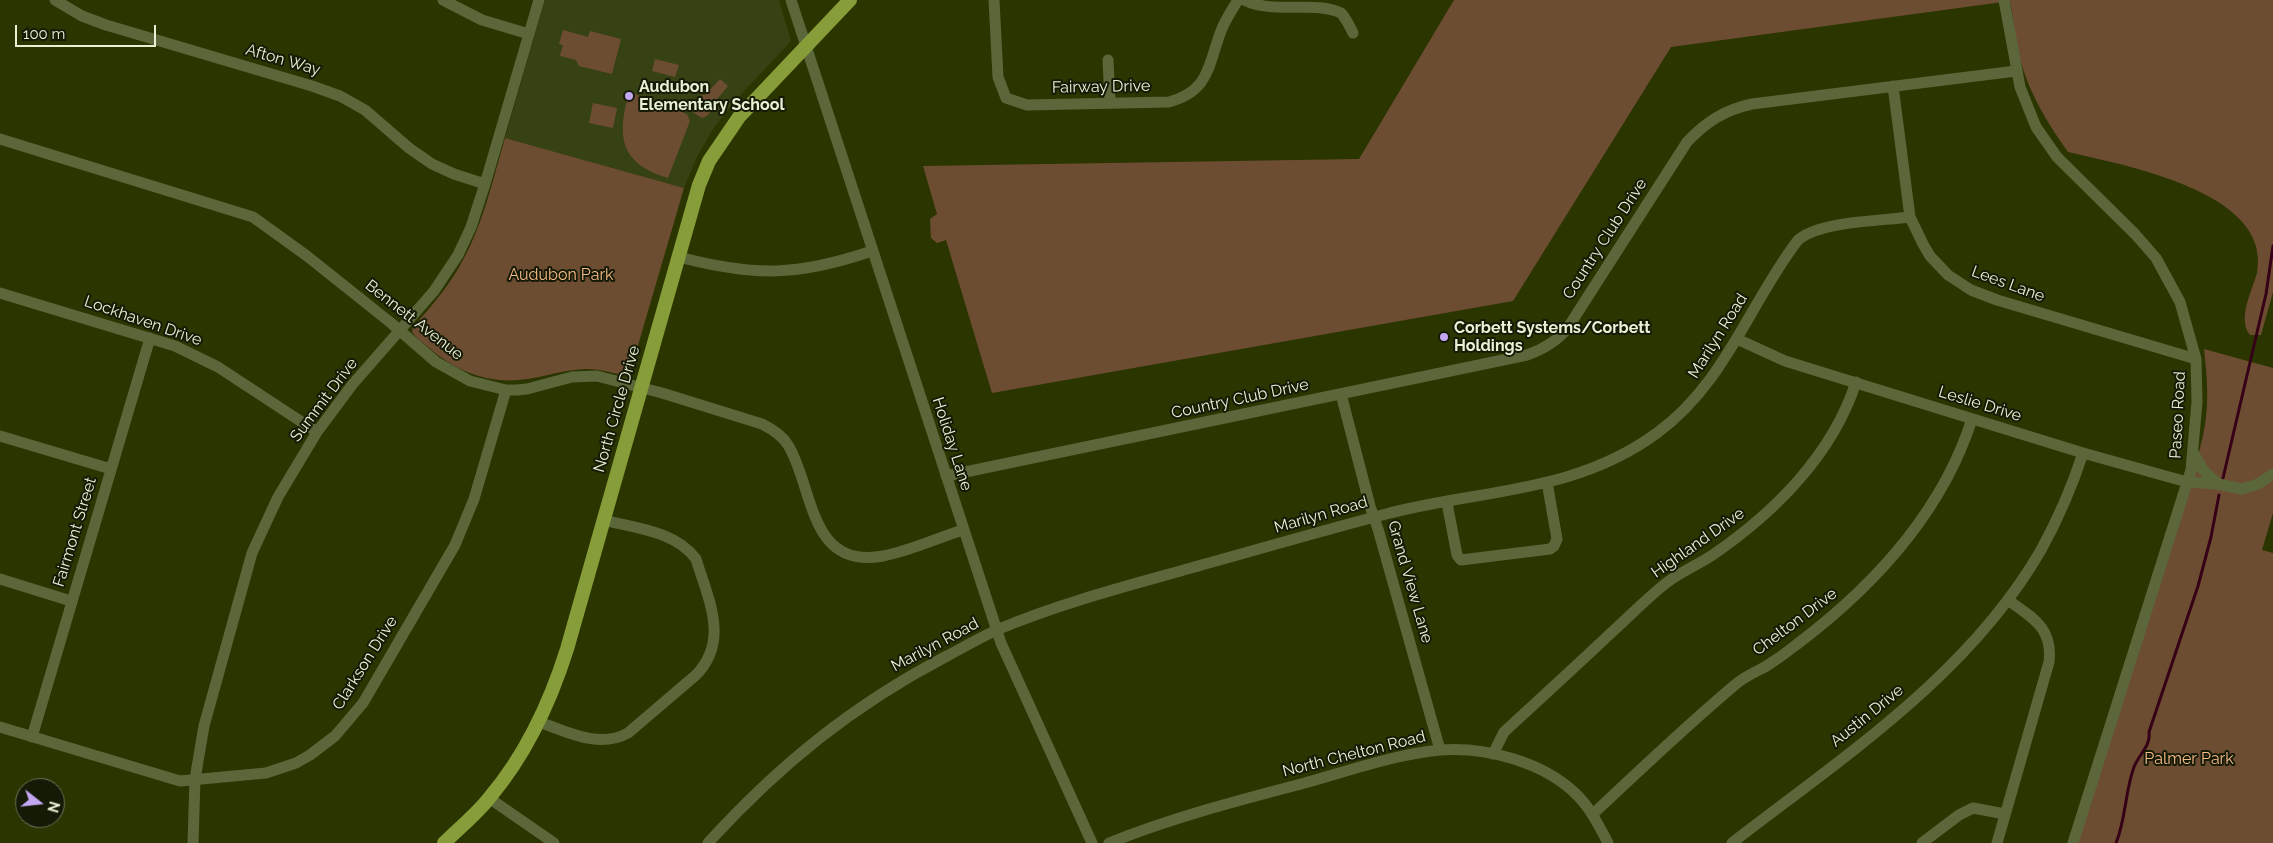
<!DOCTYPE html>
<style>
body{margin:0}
#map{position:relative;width:2273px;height:843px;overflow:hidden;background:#2b3500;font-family:Raleway,sans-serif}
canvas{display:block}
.north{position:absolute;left:15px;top:778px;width:50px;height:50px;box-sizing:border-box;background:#151a06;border:1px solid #6a7059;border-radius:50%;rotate:106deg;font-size:14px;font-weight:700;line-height:20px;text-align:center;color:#e9f1d5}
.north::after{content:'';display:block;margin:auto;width:18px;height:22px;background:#c3a7f2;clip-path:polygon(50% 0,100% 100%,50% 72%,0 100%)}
.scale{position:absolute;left:15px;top:25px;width:141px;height:22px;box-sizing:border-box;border:2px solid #e9f1d5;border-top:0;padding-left:6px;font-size:15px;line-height:18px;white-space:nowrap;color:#e9f1d5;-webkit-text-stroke:4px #151a06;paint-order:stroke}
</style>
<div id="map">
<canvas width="2273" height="843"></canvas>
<div class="north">N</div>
<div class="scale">100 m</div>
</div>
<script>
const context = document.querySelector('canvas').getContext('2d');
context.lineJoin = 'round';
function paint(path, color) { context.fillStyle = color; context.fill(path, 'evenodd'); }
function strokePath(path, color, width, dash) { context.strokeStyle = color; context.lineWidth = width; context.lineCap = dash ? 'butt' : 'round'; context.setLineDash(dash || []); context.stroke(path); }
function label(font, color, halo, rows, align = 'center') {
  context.font = font + ' Raleway,sans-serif'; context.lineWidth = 4; context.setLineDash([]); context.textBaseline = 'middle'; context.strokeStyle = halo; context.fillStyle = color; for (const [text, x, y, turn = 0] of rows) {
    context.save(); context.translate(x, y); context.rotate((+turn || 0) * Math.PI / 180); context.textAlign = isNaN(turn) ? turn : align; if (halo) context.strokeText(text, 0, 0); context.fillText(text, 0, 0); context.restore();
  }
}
paint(new Path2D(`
 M545 0H779L791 41 735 101 713 129 697 157 684 188 505 138Z`), '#374214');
paint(new Path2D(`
 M1454 0H2273V292L2261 335H2250C2237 319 2252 291 2257 273 2273 191 2122 165 2068 152 2048 124 2029 93 2020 59 2015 40 2014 20 2010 1L1671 47 1513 301 992 393 946 240 937 243 931 238 930 219 937 214 923 166 1359 159Z
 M563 30 588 37 590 31 621 39 612 74 579 66 576 60 560 56 563 45 559 44Z
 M655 59 679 65 675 77 652 71Z
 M720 79 728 86 713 104V108L707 116 702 118 691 111 692 107 702 95H705Z
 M629 92 687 114 690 121 668 178C619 163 617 136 629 92Z
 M593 103 617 108 613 128 589 123Z
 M505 138 684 188 629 376C615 374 602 369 587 369 564 369 542 378 519 380 485 383 454 370 428 347 423 343 416 338 412 332L413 327C429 309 445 291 458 269 482 229 492 183 505 138Z
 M2204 349 2273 368V513L2262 550 2273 553V843H2076L2200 448C2210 411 2208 387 2204 349Z`), '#6d4d32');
strokePath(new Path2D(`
 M2223 478 2266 294 2273 246
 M2116 843C2126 819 2125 791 2134 767 2139 754 2151 746 2149 732L2198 586 2211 537 2219 495`), '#360016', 3);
strokePath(new Path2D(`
 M55 0 82 16 106 25 312 86 340 96 365 110 409 148 432 164 454 174 485 184
 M443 0 482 20 529 34
 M791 0 1001 643 1092 843
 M994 0 998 77 1006 98 1027 105 1169 102C1210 91 1208 65 1221 31 1225 20 1232 10 1238 0
 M1244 0C1275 15 1314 0 1341 13 1346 18 1350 27 1353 33
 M2004 0 2020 87 2036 127 2057 157 2135 234 2156 258 2180 302 2196 359 2197 402 2191 470 2073 843
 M1108 60 1110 102
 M1893 86 1910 217 1923 244 1930 256 1948 275 1971 290 1997 300 2196 359
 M0 139 253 217 307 256 391 323 436 362 470 381 506 390H517L527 389 572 377 597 376 662 393 762 424C772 429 782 435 788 445 814 487 808 570 883 556 910 551 937 538 963 530
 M679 257C755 277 798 276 872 251
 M0 293 175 346 218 367 317 432
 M1737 339 1785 361 2083 453 2187 482 2218 484 2242 489 2258 484 2273 474
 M1341 394 1370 506 1378 529 1440 750
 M0 436 111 469
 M2194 454 2203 470 2218 484
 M946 476 1527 355C1544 349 1556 342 1567 329L1687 142C1706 122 1724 110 1752 104L2016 71
 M1447 503 1457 555 1461 560 1550 549 1554 546 1557 539 1547 482
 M0 579 71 601
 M539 722C568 732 599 749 628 733L696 675C730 640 708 599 696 559 675 531 635 528 603 520
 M0 727 180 781 266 773 296 763 310 755 335 736 363 703 455 545 474 499 506 390
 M32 737 150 338
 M1493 754 1504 732C1540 699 1576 666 1612 632 1630 616 1647 598 1665 584 1680 572 1698 565 1714 554 1775 512 1833 454 1856 382
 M489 798 554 843
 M1593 814C1640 770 1687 725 1736 684 1744 677 1755 672 1765 667 1776 660 1786 653 1796 645 1873 587 1942 513 1972 419
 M193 843 195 779 204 726 252 553 278 497 317 432 352 385 434 291 458 255 471 227 485 184 539 0
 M708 843C779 765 853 705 947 656 964 647 981 637 999 629 1061 603 1127 586 1191 568 1256 550 1321 531 1386 514 1481 489 1574 494 1657 433 1725 384 1749 304 1798 240 1821 221 1880 221 1910 217
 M1109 843C1171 818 1236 801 1301 784 1346 772 1394 754 1441 750 1487 747 1544 762 1577 795 1591 809 1599 826 1608 843
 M1732 843C1843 757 1969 675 2041 550 2058 519 2072 487 2083 453
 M1922 843 1959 815 1973 808 2005 814
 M1997 843 2049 662C2053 628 2033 618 2008 600`), '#5b673a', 11);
strokePath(new Path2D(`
 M444 843C459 828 477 814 490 797 527 753 550 703 567 649L699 185 709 161 739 117 850 0`), '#869d39', 14);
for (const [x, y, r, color] of [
 [629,96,5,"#c3a7f2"],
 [1444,337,5,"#c3a7f2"]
]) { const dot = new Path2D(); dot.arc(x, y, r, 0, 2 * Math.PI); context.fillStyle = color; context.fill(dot); strokePath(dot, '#151a06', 2); }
label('16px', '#e9f1d5', '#151a06', [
 ["Afton Way",283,60,16],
 ["Fairway Drive",1101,87,-1],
 ["Country Club Drive",1605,239,-57],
 ["Lees Lane",2008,284,20],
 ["Bennett Avenue",414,320,38],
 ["Lockhaven Drive",143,321,19],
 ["Marilyn Road",1718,336,-58],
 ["Country Club Drive",1240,399,-12],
 ["Summit Drive",324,400,-53],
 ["Leslie Drive",1980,404,17],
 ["North Circle Drive",617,409,-74],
 ["Paseo Road",2178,415,-87],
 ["Holiday Lane",952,444,72],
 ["Marilyn Road",1321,515,-16],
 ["Fairmont Street",75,532,-73],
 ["Highland Drive",1698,543,-35],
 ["Grand View Lane",1410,582,74],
 ["Chelton Drive",1795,622,-37],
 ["Marilyn Road",935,645,-28],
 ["Clarkson Drive",365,663,-58],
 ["Austin Drive",1867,716,-39],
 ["North Chelton Road",1354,754,-14]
]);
label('bold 16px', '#e9f1d5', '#151a06', [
 ["Audubon",639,87],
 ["Elementary School",639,105],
 ["Corbett Systems/Corbett",1454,328],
 ["Holdings",1454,346]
], 'left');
label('16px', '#f6ba87', '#151a06', [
 ["Audubon Park",561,275],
 ["Palmer Park",2189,759]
]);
</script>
